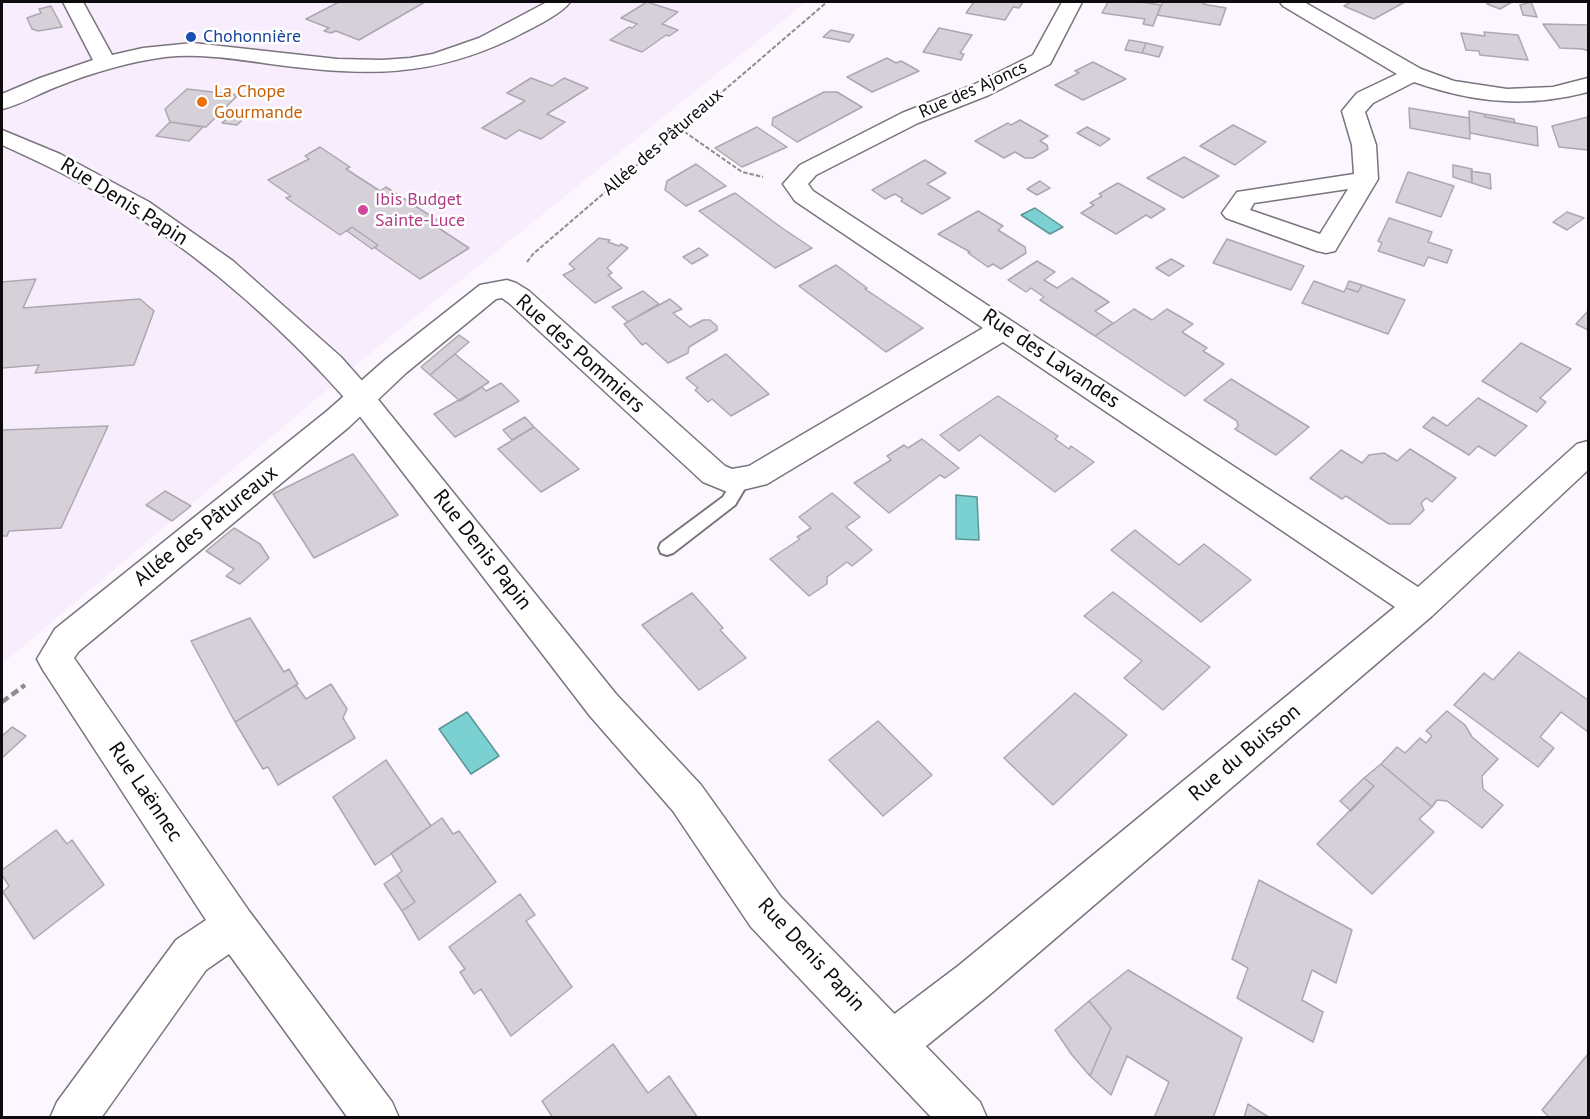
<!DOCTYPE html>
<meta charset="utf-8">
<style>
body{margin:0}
#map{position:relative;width:1590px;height:1119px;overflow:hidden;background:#fcf6fe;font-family:"PT Sans",sans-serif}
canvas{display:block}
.frame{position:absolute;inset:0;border:3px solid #0e0b0e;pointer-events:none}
</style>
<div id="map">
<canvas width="1590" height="1119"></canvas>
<div class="frame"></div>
</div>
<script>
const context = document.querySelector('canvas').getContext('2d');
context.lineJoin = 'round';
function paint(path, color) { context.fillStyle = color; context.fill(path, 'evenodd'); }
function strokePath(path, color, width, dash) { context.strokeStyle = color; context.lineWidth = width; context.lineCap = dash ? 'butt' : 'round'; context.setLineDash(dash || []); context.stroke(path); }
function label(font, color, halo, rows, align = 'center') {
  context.font = font + ' "PT Sans",sans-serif'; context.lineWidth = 5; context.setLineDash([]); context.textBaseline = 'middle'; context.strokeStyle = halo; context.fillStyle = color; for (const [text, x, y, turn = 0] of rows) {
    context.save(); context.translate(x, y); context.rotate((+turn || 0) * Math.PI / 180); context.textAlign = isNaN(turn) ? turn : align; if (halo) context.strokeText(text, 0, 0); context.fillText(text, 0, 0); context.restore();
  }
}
paint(new Path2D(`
 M2 2H806L379 346 2 664Z`), '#f8edfd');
const water = new Path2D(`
 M1035 208 1063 227 1050 234 1021 215Z
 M956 495 977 497 979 540 956 539Z
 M467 712 499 756 471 774 439 729Z`);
paint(water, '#7bd1d1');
strokePath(water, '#5a9696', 1.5);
const building = new Path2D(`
 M339 2H425L359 40 336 31 331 33 324 31 329 28 306 19Z
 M647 2 678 12 662 24 678 30 669 36 666 35 642 52 610 40 629 27 632 28 637 24 621 18Z
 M974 2H1023L1019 8 1013 7 1005 20 966 13Z
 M1108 2H1141L1161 5 1153 26 1143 24 1145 19 1102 13Z
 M1163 2H1204L1203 4 1226 8 1220 25 1157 15Z
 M1351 2H1405L1374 19 1344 6Z
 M1491 2H1512L1500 9 1487 4Z
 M1531 2 1537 17 1523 15 1520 5Z
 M51 6 62 27 38 31 32 29 27 18 41 13 39 9Z
 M1543 24 1588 25V51L1583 49 1560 48Z
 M939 28 972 35 960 53 964 54 961 60 923 52Z
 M831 30 854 35 849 42 823 37Z
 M1484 32 1518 35 1528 60 1480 55 1479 51 1466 50 1461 33 1485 36Z
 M1129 40 1146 43 1142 53 1125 50Z
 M1146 43 1163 47 1159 57 1142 53Z
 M887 58 896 63 901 61 919 71 872 92 847 77Z
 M1093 62 1126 79 1083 100 1055 85 1079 73 1075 71Z
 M531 78 552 86 564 78 588 88 547 114 565 122 541 139 519 130 506 139 482 128 525 101 507 93Z
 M187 89 238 95 206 127 170 122 165 109Z
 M824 92H837L862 107 797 142 772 125 773 118Z
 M1409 108 1469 118 1470 139 1410 128Z
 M235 111 249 113 237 125 222 123Z
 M1469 111 1484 114 1485 117 1537 127 1538 146 1470 133Z
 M1484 114 1514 119 1515 123 1485 117Z
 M1588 117V150L1559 147 1552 126Z
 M1020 120 1048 136 1040 141 1047 145 1048 149 1033 158H1025L1015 152 1004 158 975 141 1008 123 1011 125Z
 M170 122 203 127 189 141 156 136Z
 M1233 125 1266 142 1235 165 1200 146Z
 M757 127 787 147 742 167 715 148Z
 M1087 127 1110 139 1100 146 1077 133Z
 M320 147 350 167 346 169 380 191 386 187 440 222 434 225 469 248 420 279 375 248 378 245 352 227 340 235 286 198 291 196 268 180 309 159 305 156Z
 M1184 157 1219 176 1183 198 1147 178Z
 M925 160 946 173 927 184 950 198 922 214 901 201 903 199 895 194 885 199 872 190Z
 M696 164 726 186 686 206 665 190 667 181Z
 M1453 165 1472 169V183L1453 177Z
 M1471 171 1490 174 1491 189 1472 183Z
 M1408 172 1454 186 1441 217 1396 202Z
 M1040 181 1050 188 1037 195 1027 189Z
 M1118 183 1165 209 1151 218 1146 215 1116 234 1081 213 1094 205 1090 203 1102 196 1099 194Z
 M735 193 782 228 812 248 775 268 699 211Z
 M978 211 1003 226 998 230 1025 247 1026 253 1001 269 993 264 988 267 968 253 970 252 938 234Z
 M1567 212 1584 218 1567 230 1553 222Z
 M1389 218 1432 232 1428 242 1452 250 1447 263 1428 257 1424 266 1378 251 1382 243 1378 241Z
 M352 227 378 245 372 249 347 231Z
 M599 238 610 240 608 242 619 246 621 244 628 248 607 268 612 273 608 275 622 288 595 303 563 275 575 269 569 264Z
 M1227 239 1304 266 1291 290 1213 263Z
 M699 248 708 255 692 264 683 257Z
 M1171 259 1184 266 1169 276 1156 268Z
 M1037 261 1055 272 1044 280 1057 288 1072 278 1109 302 1095 311 1113 323 1095 336 1040 300 1044 297 1031 288 1026 292 1008 280Z
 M836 265 867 288 865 289 923 328 886 352 799 286Z
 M36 279 23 308 140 299 154 311 134 365 35 373 39 365 2 368V282Z
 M1314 281 1344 292 1346 288 1358 292 1362 285 1405 300 1388 334 1302 303Z
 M1349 281 1362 285 1358 292 1346 288Z
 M643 291 659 304 628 322 612 307Z
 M670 299 682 309 673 313 690 327 703 320H710L717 326V330L689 347 688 353 668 363 646 343 642 345 624 324Z
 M1134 309 1152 320 1167 309 1193 324 1182 332 1207 348 1203 351 1224 364 1185 396 1095 336Z
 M1588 311V330L1576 324Z
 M459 335 469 342 430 375 421 367Z
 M1521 343 1571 369 1540 398 1546 402 1537 412 1482 381Z
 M455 354 489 382 460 401 430 375Z
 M726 354 769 394 731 416 712 399 708 402 695 390 698 388 686 378Z
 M1231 379 1309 427 1276 455 1235 429 1238 426 1237 421 1204 400Z
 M501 383 519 401 455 437 434 414 482 387 486 391Z
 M998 396 1058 436 1055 439 1069 449 1071 446 1094 462 1055 492 980 435 959 451 940 435Z
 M1478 398 1527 426 1495 456 1478 446 1469 455 1423 427 1433 417 1447 426Z
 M525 417 534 427 512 440 503 430Z
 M108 426 61 528 9 531 7 536H2V430Z
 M534 427 579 469 541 492 498 449Z
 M922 439 959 468 945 478 940 475 889 513 854 483 891 460 887 456 904 445 908 448Z
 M1410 449 1456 478 1432 502 1426 498 1421 503 1424 510 1410 524H1389L1346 496 1342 499 1310 478 1341 450 1362 463 1369 455 1384 453 1397 461Z
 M353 454 398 515 314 558 273 494Z
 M165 491 191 506 172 521 146 505Z
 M832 493 860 517 846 527 872 550 852 566 847 562 827 577V584L809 596 770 559 800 539 797 537 811 528 799 517Z
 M234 528 260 544 269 558 240 584 226 576 234 569 206 551Z
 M1135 530 1179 565 1204 544 1251 580 1201 622 1111 550Z
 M1113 592 1210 667 1163 710 1124 678 1142 661 1084 616Z
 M692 593 723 628 720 630 746 658 699 690 642 625Z
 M250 618 284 672 289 669 298 684 235 722 191 641Z
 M1519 652 1588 700V732L1561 712 1540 737 1554 748 1538 767 1454 705 1484 673 1493 680Z
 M331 684 347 709 343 718 355 738 278 785 268 767 263 769 235 722 296 685 306 699Z
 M1075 693 1127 735 1053 805 1004 758Z
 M1447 711 1465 725 1472 737 1498 759 1482 776 1483 789 1503 805 1482 828 1447 801 1437 800 1432 807 1381 764 1397 747 1405 753 1420 738 1426 743 1432 736 1426 731Z
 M878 721 932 775 883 816 829 760Z
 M12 727 26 736 2 758V736Z
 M386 760 431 826 375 865 333 797Z
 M1381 764 1432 807 1419 819 1434 832 1372 894 1317 844 1374 786 1364 778Z
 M1364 778 1374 786 1351 811 1340 801Z
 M442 818 453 834 459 831 496 882 419 940 402 911 415 902 397 875 402 871 391 853Z
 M56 830 67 844 72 840 104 885 34 939 3 892 9 886 2 875V870Z
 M397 875 415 902 402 911 384 884Z
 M1259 880 1352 930 1336 983 1312 970 1302 1000 1323 1012 1313 1042 1237 998 1248 968 1232 959Z
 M520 894 535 915 526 921 572 987 511 1036 481 989 474 994 460 972 465 969 449 947Z
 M1128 970 1242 1038 1213 1118H1154L1169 1082 1127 1056 1111 1095 1090 1076 1111 1028 1089 1001Z
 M1089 1001 1111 1028 1090 1076 1072 1055 1055 1030Z
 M613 1044 648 1093 669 1076 698 1118H553L542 1101Z
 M1588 1054V1118H1550L1542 1110Z
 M1248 1104 1270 1118H1244Z`);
paint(building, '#d6d0d9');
strokePath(building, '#ada7b0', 1.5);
const lane = new Path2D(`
 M743 472 749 474 751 478 735 505 673 553 667 555 661 553 659 548 661 543 723 497 737 474Z`);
const street = new Path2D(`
 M63 2H83L112 55 143 48 193 43 337 59 382 60 410 58 433 54 479 38 547 2H570C561 15 528 30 513 38 430 78 367 76 278 65 241 60 203 53 165 57 128 62 91 73 56 87 38 94 20 105 2 109V94L40 78 93 60Z
 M1062 2H1082L1050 64 989 95 918 123 816 175 808 184 813 191 1418 587 1577 444 1588 441V470L1432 616 988 996 910 1059 894 1065 878 1059 872 1043 878 1027 897 1012 958 966 1395 607 1003 342 767 484 730 493 703 482 509 303 502 298 496 299 406 373 349 427 79 651 74 658 249 911 392 1102 399 1118H348L229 954 206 970 101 1118H50L57 1102 176 940 206 920 43 670 37 659 55 629 327 411 386 359 480 285 507 280 516 283 529 291 725 466 732 469 749 466 983 328 795 201 783 184 800 165 902 113 973 85 1033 55Z
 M1280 2H1304L1421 69 1454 81 1507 89 1553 87 1588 78V92C1526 108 1475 103 1414 82L1373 103 1365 112 1376 145 1378 179 1335 251 1326 253 1317 251 1226 218 1222 213 1237 192 1354 174 1352 145 1342 111 1357 93 1397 74 1283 6ZM1348 189 1320 234 1250 210 1254 203Z`);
const secondary = new Path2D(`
 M2 130 60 154 149 202 233 261 341 357 372 392 616 694 701 785 781 897 980 1102 987 1118H932L751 927 673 811 590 716 352 406C288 333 213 266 132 213 91 186 46 165 2 145Z`);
strokePath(lane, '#7a747d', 4);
strokePath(street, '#7a747d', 3);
strokePath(secondary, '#7a747d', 3);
strokePath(new Path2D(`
 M679 128 742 172 763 177
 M527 262 533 254 827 2`), '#908b91', 2, [4.5, 2]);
strokePath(new Path2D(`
 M2 702 25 685`), '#908b91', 4.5, [8, 4]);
paint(lane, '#fff');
paint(street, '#fff');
paint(secondary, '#fff');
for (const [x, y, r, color] of [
 [191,37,6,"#1a4fb4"],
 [202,102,6,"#e8710a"],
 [363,210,6,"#d1479c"]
]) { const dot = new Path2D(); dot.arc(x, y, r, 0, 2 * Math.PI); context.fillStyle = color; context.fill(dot); strokePath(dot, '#fff', 2); }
label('18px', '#164399', '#fff', [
 ["Chohonnière",203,37]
], 'left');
label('18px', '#0e0b0e', '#fff', [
 ["Rue des Ajoncs",973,90,-24],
 ["Allée des Pâtureaux",663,142,-41]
]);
label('18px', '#c56008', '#fff', [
 ["La Chope",214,92],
 ["Gourmande",214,113]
], 'left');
label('18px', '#b23c85', '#fff', [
 ["Ibis Budget",375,200],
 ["Sainte-Luce",375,221]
], 'left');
label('21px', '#0e0b0e', '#fff', [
 ["Rue Denis Papin",124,202,32],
 ["Rue des Pommiers",580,354,42],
 ["Rue des Lavandes",1051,359,34],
 ["Allée des Pâtureaux",206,526,-39],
 ["Rue Denis Papin",482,550,52],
 ["Rue du Buisson",1245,753,-40],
 ["Rue Laënnec",145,792,56],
 ["Rue Denis Papin",811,955,47]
]);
</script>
